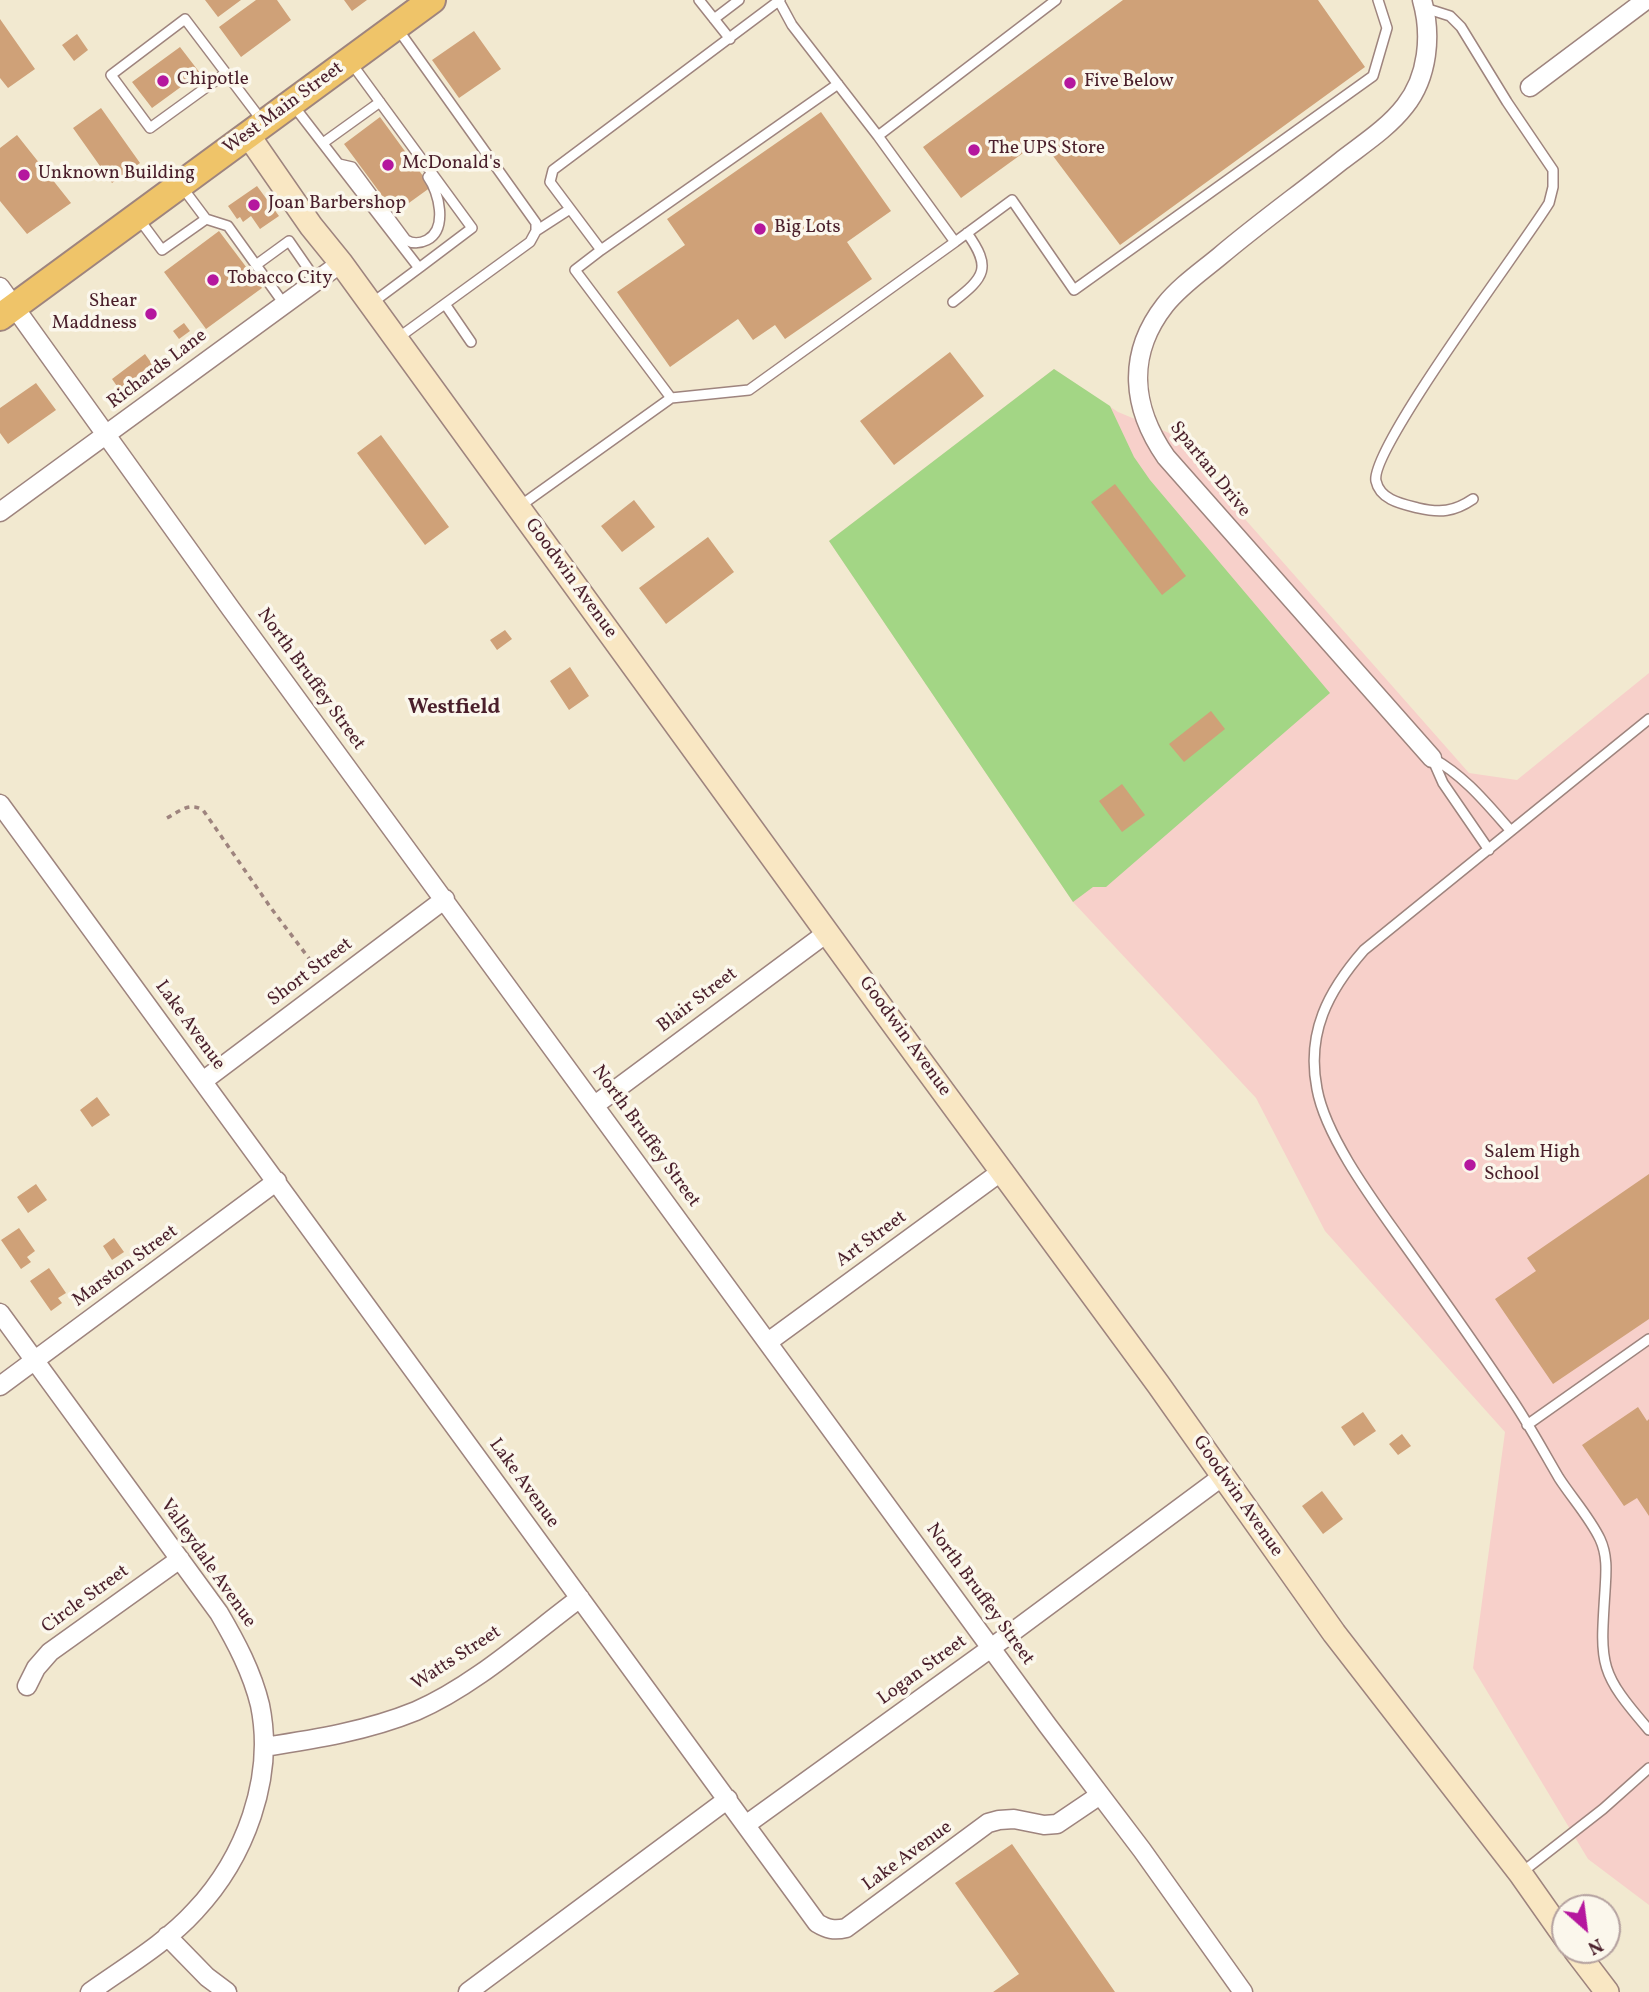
<!DOCTYPE html>
<style>
body{margin:0}
#map{position:relative;width:1649px;height:1992px;overflow:hidden;background:#f2e9d0;font-family:Vollkorn,serif}
canvas{display:block}
.north{position:absolute;left:1551px;top:1894px;width:70px;height:70px;box-sizing:border-box;background:#fbf7ec;border:2px solid #b4a19f;border-radius:50%;rotate:152deg;font-size:19px;font-weight:700;line-height:28px;text-align:center;color:#4a1f2b}
.north::after{content:'';display:block;margin:auto;width:24px;height:32px;background:#b5179e;clip-path:polygon(50% 0,100% 100%,50% 72%,0 100%)}
</style>
<div id="map">
<canvas width="1649" height="1992"></canvas>
<div class="north">N</div>
</div>
<script>
const context = document.querySelector('canvas').getContext('2d');
context.lineJoin = 'round';
function paint(path, color) { context.fillStyle = color; context.fill(path, 'evenodd'); }
function strokePath(path, color, width, dash) { context.strokeStyle = color; context.lineWidth = width; context.lineCap = dash ? 'butt' : 'round'; context.setLineDash(dash || []); context.stroke(path); }
function label(font, color, halo, rows, align = 'center') {
  context.font = font + ' Vollkorn,serif'; context.lineWidth = 7; context.setLineDash([]); context.textBaseline = 'middle'; context.strokeStyle = halo; context.fillStyle = color; for (const [text, x, y, turn = 0] of rows) {
    context.save(); context.translate(x, y); context.rotate((+turn || 0) * Math.PI / 180); context.textAlign = isNaN(turn) ? turn : align; if (halo) context.strokeText(text, 0, 0); context.fillText(text, 0, 0); context.restore();
  }
}
paint(new Path2D(`
 M1054 369 1118 412 1169 433 1469 773 1517 780 1649 673V1905L1588 1859 1473 1668 1505 1432 1325 1231 1256 1098 1073 902 829 541Z`), '#f7d0ca');
paint(new Path2D(`
 M1054 369 1110 406 1134 457 1150 480 1330 693 1106 887H1093L1073 902 829 541Z`), '#a3d685');
paint(new Path2D(`
 M205 0H241L218 17Z
 M256 0H277L291 20 241 57 219 27Z
 M344 0H367L352 11Z
 M1123 0H1318L1365 67 1120 245 1041 140 961 198 923 147Z
 M0 19 35 69 8 88 0 78Z
 M474 31 501 69 459 98 432 60Z
 M77 34 88 50 74 61 62 45Z
 M180 47 200 73 152 108 132 82Z
 M101 108 140 163 112 183 73 128Z
 M821 112 891 211 847 242 872 279 785 339 775 325 753 340 738 319 670 367 617 292 685 245 667 219Z
 M380 117 431 187 395 213 344 144Z
 M17 135 71 203 27 234 0 201V148Z
 M257 186 279 216 260 229 251 216 243 222 240 217 237 219 228 206Z
 M219 231 262 288 206 329 164 272Z
 M184 323 190 331 179 339 173 331Z
 M950 352 984 396 894 465 860 421Z
 M145 354 160 375 126 399 112 379Z
 M36 383 56 410 8 444 0 433V408Z
 M381 435 449 527 425 545 357 453Z
 M1115 484 1186 576 1162 595 1091 502Z
 M634 500 655 527 622 552 601 526Z
 M708 537 734 572 666 624 639 588Z
 M505 630 512 639 497 650 490 640Z
 M570 667 589 696 569 710 550 681Z
 M1211 711 1225 729 1184 762 1169 744Z
 M1122 784 1145 815 1122 832 1099 801Z
 M97 1097 110 1115 92 1127 80 1110Z
 M1649 1174V1319L1553 1384 1495 1299 1536 1271 1527 1258Z
 M36 1184 47 1200 28 1213 17 1197Z
 M19 1228 35 1251 27 1257 31 1262 21 1269 1 1240Z
 M114 1238 124 1252 112 1260 103 1246Z
 M49 1268 66 1293 58 1298 62 1303 51 1311 30 1281Z
 M1638 1407 1647 1421 1649 1419V1516L1637 1498 1624 1506 1582 1445Z
 M1363 1412 1376 1431 1354 1446 1341 1427Z
 M1402 1434 1411 1446 1398 1455 1389 1444Z
 M1322 1491 1343 1519 1323 1534 1302 1506Z
 M1012 1844 1115 1992H993L1019 1974 955 1883Z`), '#cfa178');
const lane = new Path2D(`
 M699 0 730 39
 M780 0 553 170 550 182 601 250 838 84
 M1425 8 1450 16 1461 27 1507 102 1553 170V187L1549 203C1524 244 1369 450 1376 481 1380 500 1402 504 1418 508 1440 513 1454 512 1473 499
 M714 19 739 0
 M397 28 536 223V231L530 242 398 338
 M226 73 150 128 111 75 185 19 263 122
 M293 105 419 268 472 228 352 64
 M878 136 1056 0
 M323 143 380 102
 M339 164 352 167 406 240C413 244 419 244 427 240 448 229 439 192 428 177
 M182 187 206 219
 M139 219 162 250 206 219 228 226 256 265
 M536 231 570 209
 M955 242 1012 200 1074 290 1373 76 1387 28 1378 0
 M601 250 575 270 671 398
 M953 302C985 277 992 268 967 233
 M372 303 419 268
 M284 304 256 265 289 241 316 280
 M445 304 471 342
 M520 506 671 398 749 390 955 242 878 136 792 25 779 1
 M1649 719 1364 950C1328 991 1306 1033 1317 1089 1326 1138 1375 1203 1404 1244 1439 1293 1474 1342 1507 1392 1526 1419 1542 1449 1559 1478 1572 1498 1590 1518 1600 1539 1608 1556 1606 1574 1605 1591 1600 1666 1599 1672 1649 1730
 M1432 758C1465 776 1487 804 1511 831
 M1432 758 1443 783 1489 850
 M1527 1425 1649 1339
 M1521 1873 1603 1809 1649 1768`);
const street = new Path2D(`
 M1422 0C1432 35 1428 77 1405 106 1388 128 1363 144 1341 161 1301 193 1259 223 1220 256 1202 271 1180 286 1165 305 1126 355 1132 408 1166 457L1432 758
 M1530 87 1646 0
 M0 287 231 609 1048 1726 1142 1850 1243 1992
 M0 512 341 263
 M0 804 817 1923C827 1929 834 1931 846 1928L988 1823 999 1820 1014 1819 1044 1825 1057 1824 1100 1795
 M203 1081 445 899
 M595 1105 828 932
 M0 1313 219 1613C236 1642 252 1672 260 1705 275 1778 245 1858 195 1911 166 1943 125 1967 90 1992
 M768 1342 1002 1171
 M0 1386 277 1181
 M27 1686 36 1668 50 1652 180 1559
 M264 1747C316 1739 367 1731 416 1711 474 1686 529 1636 580 1598
 M747 1824 991 1648 1223 1476
 M167 1936 207 1977 227 1992
 M468 1992 728 1799`);
const secondary = new Path2D(`
 M248 135 311 226 341 263 889 1018 1158 1384 1334 1633 1520 1873 1565 1937
 M1575 1950 1607 1992`);
const primary = new Path2D(`
 M0 317 432 0`);
strokePath(lane, '#9e847e', 12);
strokePath(street, '#9e847e', 21);
strokePath(secondary, '#9e847e', 26);
strokePath(primary, '#9e847e', 30);
strokePath(new Path2D(`
 M167 818C180 811 189 802 203 810L271 908 320 973`), '#9e847e', 3.5, [5, 5]);
strokePath(lane, '#fff', 9);
strokePath(street, '#fff', 18);
strokePath(secondary, '#f9e7c3', 23);
strokePath(primary, '#efc469', 26);
for (const [x, y, r, color] of [
 [163,81,7,"#b5179e"],
 [1070,83,7,"#b5179e"],
 [974,150,7,"#b5179e"],
 [388,165,7,"#b5179e"],
 [24,175,7,"#b5179e"],
 [254,205,7,"#b5179e"],
 [760,229,7,"#b5179e"],
 [213,280,7,"#b5179e"],
 [151,314,7,"#b5179e"],
 [1470,1165,7,"#b5179e"]
]) { const dot = new Path2D(); dot.arc(x, y, r, 0, 2 * Math.PI); context.fillStyle = color; context.fill(dot); strokePath(dot, '#fbf7ec', 2.5); }
label('19px', '#4a1f2b', '#fbf7ec', [
 ["Chipotle",177,81],
 ["Five Below",1084,83],
 ["The UPS Store",988,150],
 ["McDonald's",402,165],
 ["Unknown Building",38,175],
 ["Joan Barbershop",268,205],
 ["Big Lots",774,229],
 ["Tobacco City",227,280],
 ["Shear",137,303,"right"],
 ["Maddness",137,325,"right"],
 ["Salem High",1484,1154],
 ["School",1484,1176]
], 'left');
label('19px', '#4a1f2b', '#fbf7ec', [
 ["West Main Street",284,109,-36],
 ["Richards Lane",158,370,-37],
 ["Spartan Drive",1209,470,51],
 ["Goodwin Avenue",570,579,54],
 ["North Bruffey Street",310,680,54],
 ["Short Street",311,973,-37],
 ["Blair Street",698,1001,-37],
 ["Lake Avenue",189,1026,54],
 ["Goodwin Avenue",904,1037,54],
 ["North Bruffey Street",645,1137,54],
 ["Art Street",872,1240,-36],
 ["Marston Street",126,1267,-36],
 ["Lake Avenue",523,1484,54],
 ["Goodwin Avenue",1237,1497,55],
 ["Valleydale Avenue",207,1564,55],
 ["North Bruffey Street",979,1595,54],
 ["Circle Street",86,1600,-36],
 ["Watts Street",457,1659,-33],
 ["Logan Street",923,1671,-36],
 ["Lake Avenue",908,1857,-36]
]);
label('bold 21px', '#4a1f2b', '#fbf7ec', [
 ["Westfield",454,709]
]);
</script>
